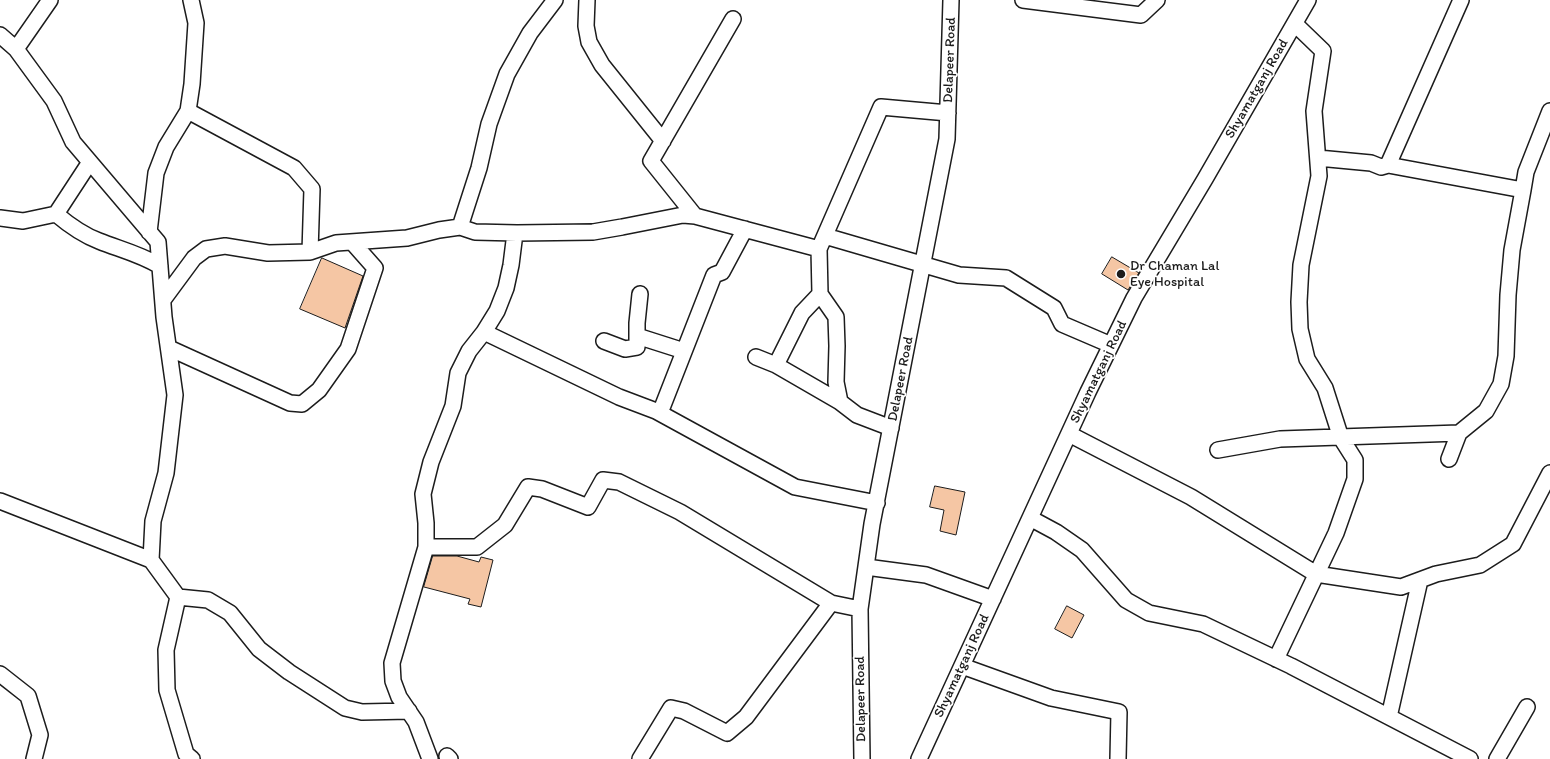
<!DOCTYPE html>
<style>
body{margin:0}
canvas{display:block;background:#fff}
</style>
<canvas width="1550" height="759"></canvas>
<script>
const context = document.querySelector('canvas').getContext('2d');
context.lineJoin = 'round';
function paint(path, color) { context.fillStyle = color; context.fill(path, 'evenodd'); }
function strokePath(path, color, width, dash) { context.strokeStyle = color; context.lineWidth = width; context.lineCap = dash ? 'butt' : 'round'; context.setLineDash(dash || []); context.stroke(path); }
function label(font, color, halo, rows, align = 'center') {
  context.font = font + ' Itim,sans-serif'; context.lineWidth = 3.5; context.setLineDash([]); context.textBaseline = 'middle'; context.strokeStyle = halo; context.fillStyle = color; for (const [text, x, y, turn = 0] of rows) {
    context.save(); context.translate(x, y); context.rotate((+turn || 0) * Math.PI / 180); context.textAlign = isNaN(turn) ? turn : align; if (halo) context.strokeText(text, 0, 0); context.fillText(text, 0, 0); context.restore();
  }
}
const building = new Path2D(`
 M1112 257 1139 273 1128 290 1102 274Z
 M322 258 363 276 345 328 300 309Z
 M935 486 965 492 956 535 940 531 944 510 930 507Z
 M433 556H457L479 562 481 557 493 560 481 607 468 604 470 599 424 587Z
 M1067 606 1084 615 1072 638 1055 629Z`);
paint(building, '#f5c6a4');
strokePath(building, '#1c1c1c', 1);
const minor = new Path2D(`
 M587 0 586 26 589 42 602 65 663 141
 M1023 0 1141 15 1157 0
 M0 35 16 49 54 101 73 142 158 242 164 317 175 395 166 473 153 521 151 560
 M16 49 50 0
 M188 111 294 168 312 189 310 252
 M1318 158 1371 163 1381 167 1388 165 1523 190
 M1388 165 1461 0
 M56 214C69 225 83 235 99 241 119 249 140 254 160 266
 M695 216 651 161 733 19
 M0 218 23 221 56 214 90 162
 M460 227 479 168 489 124 507 74 530 33 555 0
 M149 232 156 173 166 147 188 111 192 84 196 23 191 0
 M825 236 959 275 1006 278 1054 308 1062 324 1111 345
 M640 294 637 323V336L684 351
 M820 294 819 249 881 107 948 113
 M163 300 194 258 206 249 225 246 268 253 310 252 336 243 407 238 439 230 460 227 475 232 517 233 593 232 622 227 683 215 695 216 819 249
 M484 332 619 397 656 411 795 487 877 503
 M604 341 625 349 637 347V336
 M169 348 290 403 302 404 319 390 348 349 375 268 352 242
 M756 357 776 365 840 402
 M776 365 802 313 820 294 836 317 837 346 836 382 840 402 857 415 891 428
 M660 413 714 275 722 272 745 229
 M1069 434 1191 497 1316 574 1401 587 1436 574 1480 565 1513 544 1550 473
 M1218 450 1280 439 1459 433
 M1449 459 1459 433 1486 411 1501 384 1506 356 1508 295 1512 250 1523 190 1526 172 1550 111
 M0 501 151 560 178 597 166 650 167 690 186 754 192 759
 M1030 518 1056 532 1082 550 1126 600 1149 613 1203 624 1291 666 1470 759
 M426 547H477L505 525 528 487 542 489 588 507 603 480 619 482 680 512 831 603 860 609
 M866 567 926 575 993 599
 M178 597 208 600 230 613 259 649 289 672 345 708 362 712 409 711
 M1276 659 1336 533 1355 479V460L1341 438 1325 388 1307 359 1300 329 1299 302 1301 265 1319 176 1314 111 1323 51 1295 24
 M962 666 1051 698 1119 712 1118 759
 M0 674 28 696 40 735 34 759
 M1389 717 1420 580
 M447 756 450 759
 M430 759 416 722 399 697 393 681 392 663 426 547V523L423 494 431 462 453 406 458 373 469 351 484 332 497 311 506 288 511 265 515 233
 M640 759 671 708 684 711 727 733 746 717 831 603
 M862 759 860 609 872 524 947 139 951 0
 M919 759 1088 392 1134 298 1205 179 1308 0
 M1497 759 1527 707`);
strokePath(minor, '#1c1c1c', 18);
strokePath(minor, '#fff', 15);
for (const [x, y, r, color] of [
 [1121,274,5,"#1c1c1c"]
]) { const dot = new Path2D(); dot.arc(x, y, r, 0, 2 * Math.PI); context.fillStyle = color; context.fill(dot); strokePath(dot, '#fff', 1.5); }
label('14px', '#1c1c1c', '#fff', [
 ["Delapeer Road",950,60,-88],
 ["Shyamatganj Road",1257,89,-60],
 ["Shyamatganj Road",1099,372,-64],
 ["Delapeer Road",901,379,-79],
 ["Shyamatganj Road",962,666,-65],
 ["Delapeer Road",861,699,-91]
]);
label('14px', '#1c1c1c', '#fff', [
 ["Dr Chaman Lal",1130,266],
 ["Eye Hospital",1130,282]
], 'left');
</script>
